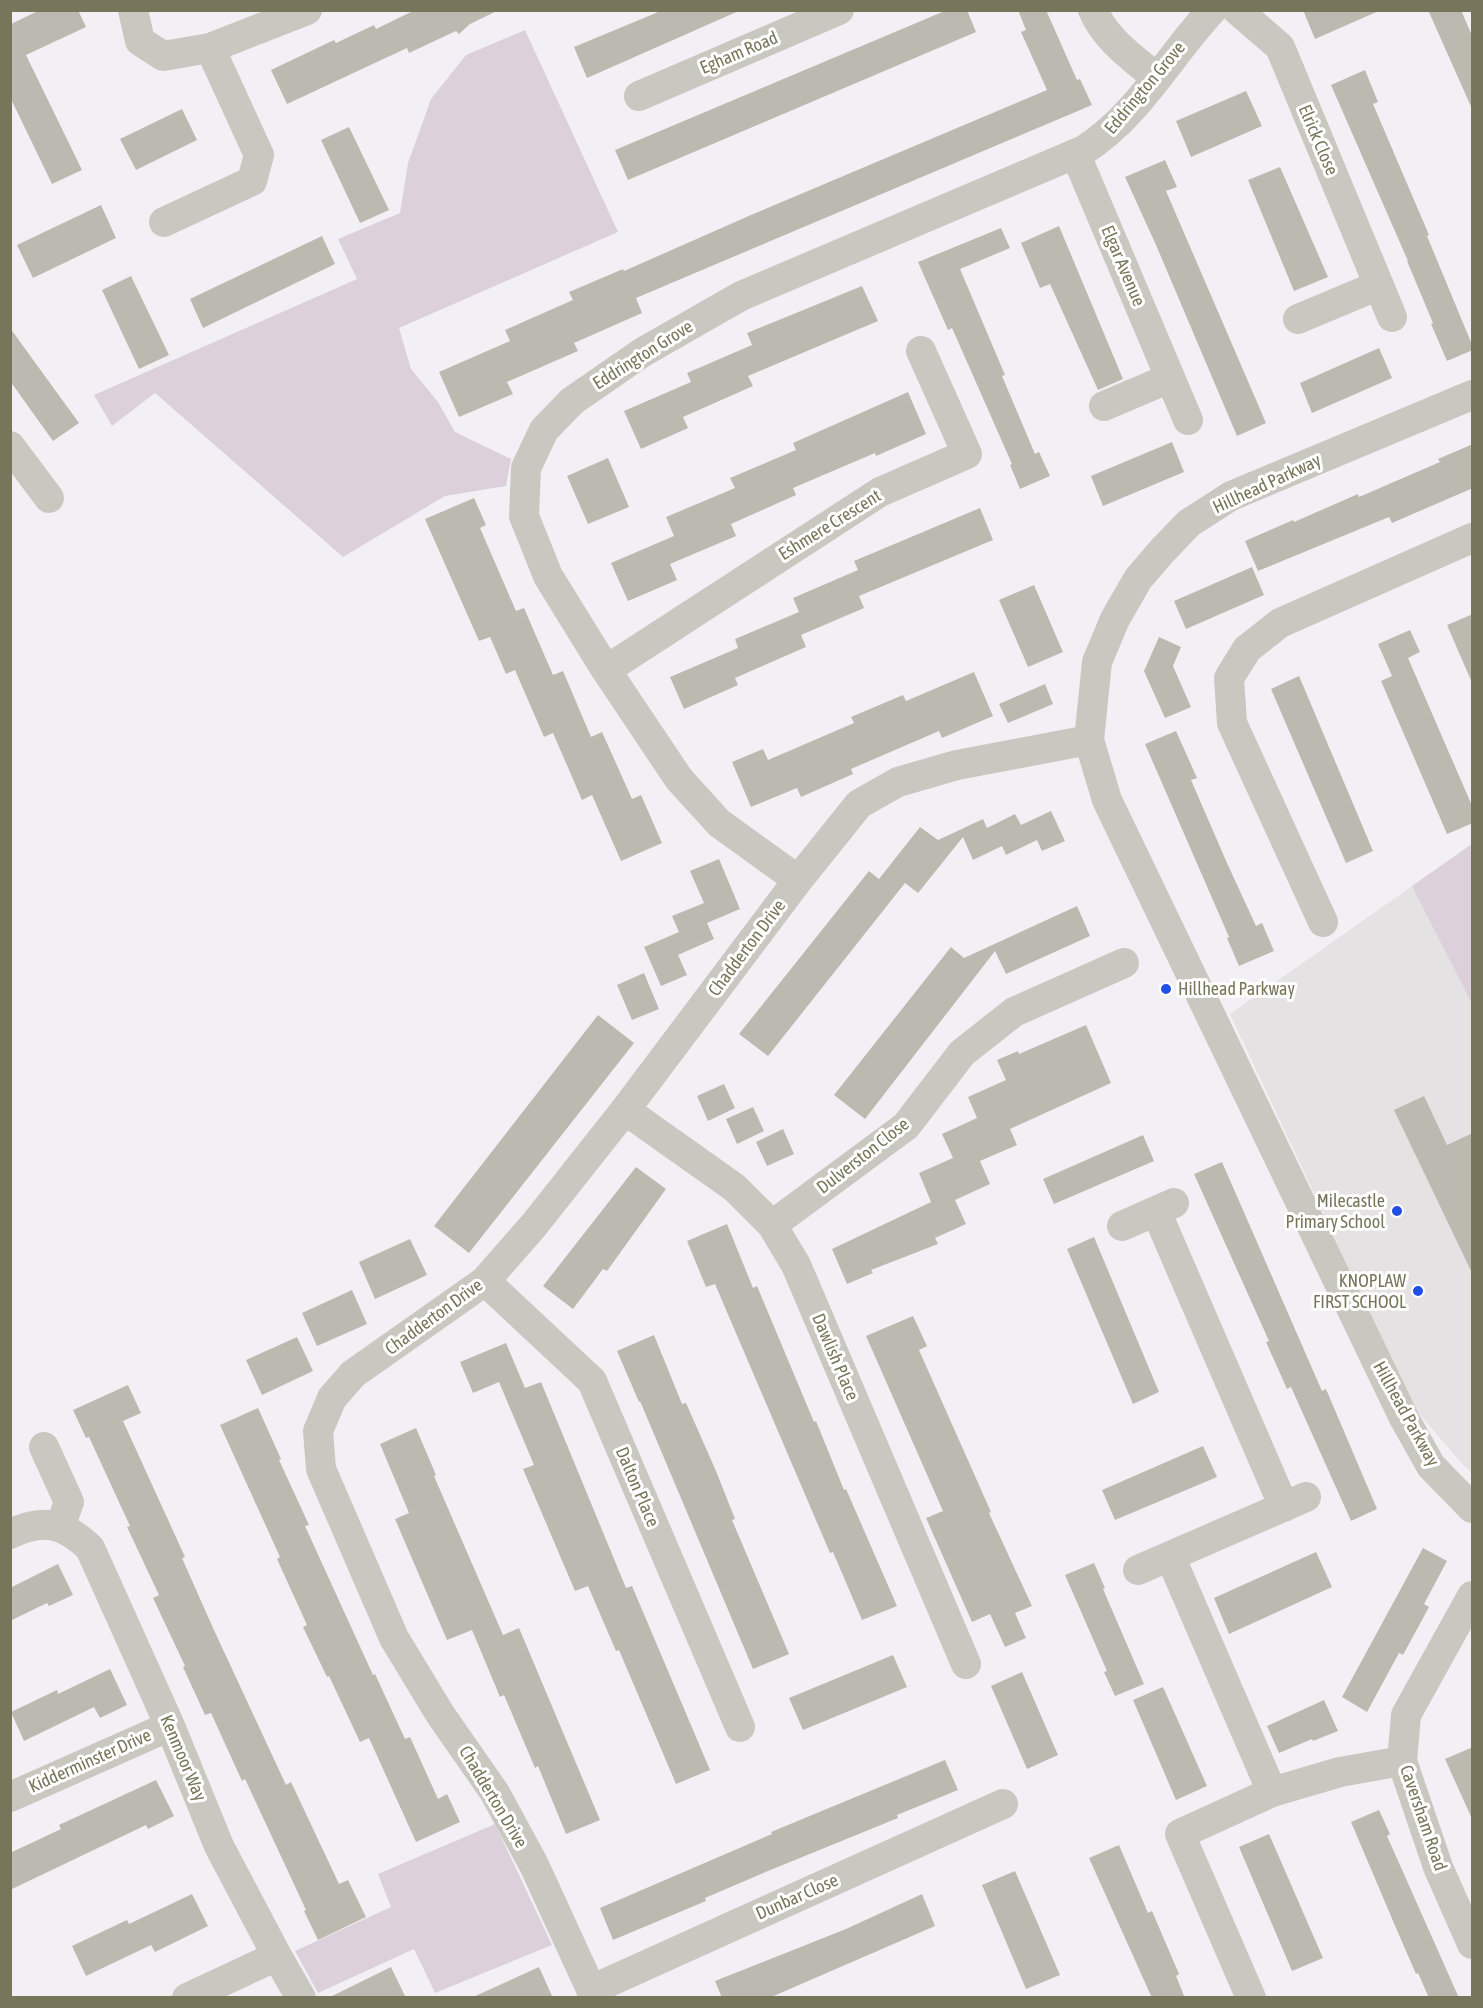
<!DOCTYPE html>
<style>
body{margin:0}
#map{position:relative;width:1483px;height:2008px;overflow:hidden;background:#f3f0f5;font-family:"Asap Condensed",sans-serif}
canvas{display:block}
.frame{position:absolute;inset:0;border:12px solid #77765b;pointer-events:none}
</style>
<div id="map">
<canvas width="1483" height="2008"></canvas>
<div class="frame"></div>
</div>
<script>
const context = document.querySelector('canvas').getContext('2d');
context.lineJoin = 'round';
function paint(path, color) { context.fillStyle = color; context.fill(path, 'evenodd'); }
function strokePath(path, color, width, dash) { context.strokeStyle = color; context.lineWidth = width; context.lineCap = dash ? 'butt' : 'round'; context.setLineDash(dash || []); context.stroke(path); }
function label(font, color, halo, rows, align = 'center') {
  context.font = font + ' "Asap Condensed",sans-serif'; context.lineWidth = 6; context.setLineDash([]); context.textBaseline = 'middle'; context.strokeStyle = halo; context.fillStyle = color; for (const [text, x, y, turn = 0] of rows) {
    context.save(); context.translate(x, y); context.rotate((+turn || 0) * Math.PI / 180); context.textAlign = isNaN(turn) ? turn : align; if (halo) context.strokeText(text, 0, 0); context.fillText(text, 0, 0); context.restore();
  }
}
paint(new Path2D(`
 M1472 844V1473L1464 1466 1415 1409 1230 1014Z`), '#e4e2e2');
paint(new Path2D(`
 M525 30 618 232 399 328 411 369 438 402 455 432 511 459 506 486 445 496 343 557 155 393 112 426 94 395 357 279 338 239 400 213 408 163 431 99 466 55Z
 M1472 844V1004L1412 886Z
 M495 1824 552 1945 435 1993 414 1949 318 1993 295 1951 391 1907 378 1874Z`), '#dcd1db');
paint(new Path2D(`
 M40 10H78L86 27 26 55 82 170 52 184 10 97V22L11 24Z
 M415 10H499L470 24 459 34 456 31 409 53 407 48 287 104 271 70 334 40 336 43 374 25 376 29Z
 M663 10H741L587 78 574 47Z
 M947 10H967L976 32 628 180 615 150Z
 M1018 10H1046L1077 80 1080 79 1092 105 636 298 642 313 574 343 578 351 507 382 513 394 459 417 439 372 510 341 505 330 573 300 569 292 623 269 624 271 751 215 1047 90 1021 32 1026 30Z
 M1303 10H1381L1315 39Z
 M1428 10H1461L1473 38V111Z
 M1365 70 1378 102 1373 104 1429 235 1427 236 1473 347V350L1447 361 1431 324 1433 323 1407 261H1408L1331 85Z
 M1246 91 1262 126 1191 157 1176 121Z
 M182 109 197 140 136 170 120 139Z
 M349 127 389 210 360 223 321 140Z
 M1165 160 1177 187 1166 191 1266 423 1237 436 1156 245 1125 177Z
 M1280 167 1328 277 1294 291 1248 180Z
 M101 205 116 238 33 278 17 245Z
 M1059 226 1123 379 1098 390 1050 284 1040 288 1021 243Z
 M1001 228 1010 248 960 269 1005 375 1002 376 1035 454 1039 452 1050 476 1020 489 1010 465 1012 464 952 328 948 330 918 262Z
 M322 236 335 264 203 328 190 299Z
 M131 276 169 355 139 369 102 290Z
 M862 286 878 321 748 376 753 386 683 417 688 428 641 449 624 411 691 382 687 373 752 345 747 333Z
 M10 328 79 423 53 441 10 381Z
 M1379 348 1392 378 1312 413 1300 383Z
 M908 392 926 434 876 456 875 453 793 488 796 495 731 524 736 536 670 564 677 580 628 601 611 563 674 536 666 517 735 488 730 478 796 450 793 443Z
 M1172 442 1184 472 1103 506 1091 476Z
 M1473 444V488L1392 523 1389 517 1258 571 1245 541 1293 520 1294 522 1358 494 1359 497 1440 462 1438 459Z
 M608 458 629 507 588 524 567 476Z
 M474 498 486 525 480 528 516 611 524 608 553 675 563 671 591 737 602 732 632 799 641 795 662 843 621 861 592 795 582 800 553 733 544 737 515 670 506 674 490 637 479 641 425 519Z
 M980 508 993 540 859 596 864 608 801 635 806 647 735 678 738 685 684 709 670 677 738 648 735 639 799 612 793 598 858 570 854 561Z
 M1252 567 1264 595 1186 629 1174 601Z
 M1034 585 1063 652 1028 667 999 600Z
 M1473 614V685L1447 625Z
 M1410 630 1420 652 1408 658 1473 808V823L1447 834 1381 681 1392 676 1378 644Z
 M1159 637 1181 647 1173 666 1191 707 1165 718 1144 671Z
 M974 672 993 716 942 738 939 731 851 769 853 774 801 797 797 788 751 807 732 762 763 749 768 760 854 723 851 717 903 695 906 701Z
 M1299 676 1373 851 1346 863 1271 689Z
 M1045 684 1053 704 1008 723 999 704Z
 M1176 731 1197 778 1191 780 1227 863 1256 926 1262 923 1274 951 1239 966 1227 938 1229 937 1145 744Z
 M1051 811 1065 841 1042 851 1037 840 1006 855 1002 846 973 860 963 837 918 893 905 883 768 1056 739 1034 869 871 879 879 920 827 938 840 983 819 987 828 1015 814 1021 825Z
 M719 859 740 909 707 923 714 939 678 955 687 975 661 986 644 947 679 932 672 916 704 903 690 871Z
 M1077 906 1090 936 1006 974 995 951 865 1119 834 1095 951 947 964 958Z
 M644 973 659 1009 632 1020 617 985Z
 M598 1015 634 1043 469 1253 434 1226Z
 M1086 1025 1111 1083 1010 1129 1017 1145 980 1161 990 1184 955 1200 966 1224 935 1238 938 1244 871 1270 873 1273 847 1284 832 1249 931 1202 919 1173 953 1158 942 1134 977 1118 968 1097 1006 1080 997 1060 1018 1051 1019 1054Z
 M724 1084 735 1108 708 1121 697 1096Z
 M1424 1096 1447 1145 1473 1133V1275L1394 1110Z
 M753 1107 764 1131 737 1144 726 1119Z
 M783 1129 794 1154 767 1166 756 1142Z
 M1143 1135 1154 1161 1054 1204 1043 1179Z
 M1222 1162 1322 1391 1326 1389 1377 1509 1351 1521 1291 1387 1287 1389 1266 1342 1269 1341 1194 1174Z
 M636 1167 666 1189 607 1271 603 1269 573 1309 543 1286Z
 M727 1224 753 1288 757 1286 814 1422 816 1421 844 1490 846 1489 897 1606 862 1620 833 1552 830 1553 715 1284 706 1287 687 1241Z
 M1094 1237 1159 1392 1133 1404 1067 1249Z
 M410 1239 427 1275 375 1299 359 1262Z
 M352 1290 367 1324 317 1346 302 1313Z
 M913 1316 927 1346 919 1350 991 1512 989 1513 1032 1606 1015 1613 1026 1638 1005 1647 990 1614 972 1622 926 1518 943 1511 866 1336Z
 M654 1335 682 1404 686 1403 716 1471 735 1519 732 1520 789 1654 753 1669 640 1401 639 1402 617 1351Z
 M297 1337 313 1371 262 1395 246 1360Z
 M506 1343 525 1388 541 1382 626 1588 632 1586 710 1770 676 1784 619 1650 616 1651 588 1586 575 1591 523 1469 534 1465 499 1382 473 1393 460 1362Z
 M128 1385 141 1413 123 1421 185 1557 182 1558 213 1628 286 1785 291 1782 339 1884 348 1880 366 1917 318 1940 304 1911 306 1910 245 1779 242 1781 211 1713 205 1715 183 1667 185 1666 153 1598 159 1595 127 1527 130 1526 89 1437 86 1438 73 1410Z
 M258 1408 281 1459 279 1460 309 1525 305 1526 373 1675 375 1674 405 1739 410 1737 438 1799 447 1794 460 1822 416 1842 369 1738 360 1742 329 1676 327 1677 303 1627 307 1625 277 1559 280 1557 220 1425Z
 M416 1428 436 1475 434 1476 503 1635 519 1628 600 1820 566 1834 538 1766 535 1768 504 1695 500 1697 472 1630 447 1640 395 1519 409 1513 380 1444Z
 M1203 1446 1217 1477 1115 1520 1102 1490Z
 M1423 1548 1447 1561 1424 1604 1429 1607 1403 1655 1399 1653 1367 1712 1342 1697Z
 M1316 1552 1332 1587 1229 1634 1214 1598Z
 M1094 1563 1105 1588 1103 1589 1144 1684 1115 1696 1104 1672 1107 1671 1065 1575Z
 M58 1564 73 1595 49 1606 47 1603 10 1621V1588Z
 M893 1655 907 1687 803 1730 789 1698Z
 M110 1669 127 1705 100 1718 94 1707 24 1741 11 1712 57 1690 58 1694Z
 M1022 1672 1058 1755 1027 1769 991 1686Z
 M1163 1687 1207 1786 1176 1800 1133 1700Z
 M1324 1700 1338 1731 1313 1741 1312 1739 1279 1753 1267 1726Z
 M1473 1747V1821L1445 1759Z
 M945 1760 958 1790 897 1815 898 1818 768 1871 705 1898 706 1901 613 1940 600 1908 772 1834 771 1832Z
 M156 1780 174 1816 148 1829 146 1825 10 1890V1853L61 1829 59 1825Z
 M1379 1810 1390 1834 1387 1836 1459 1998H1429L1418 1973 1416 1974 1396 1928 1351 1822Z
 M1269 1834 1323 1958 1292 1971 1239 1847Z
 M1119 1845 1148 1913 1152 1911 1179 1974 1176 1976 1185 1998H1152L1089 1858Z
 M1015 1871 1060 1975 1026 1989 982 1885Z
 M192 1894 208 1926 155 1952 151 1945 86 1976 72 1946 127 1920 129 1924Z
 M922 1894 935 1926 769 1998H722L715 1981 846 1929Z
 M391 1967 406 1998H328Z
 M539 1967 553 1998H471Z`), '#bcbab0');
strokePath(new Path2D(`
 M133 10 140 41 163 56 210 48 307 10
 M1093 10C1105 39 1134 59 1157 78
 M1237 10 1280 47 1392 317
 M639 96 839 10
 M1076 155 1188 420
 M164 222 252 181 259 155 210 48
 M1298 319 1379 285
 M1472 395 1231 496 1189 523 1162 551 1138 579 1115 619 1097 662 1089 740 1107 800 1404 1418 1431 1466 1472 1508
 M1104 406 1170 378
 M10 446 49 498
 M606 670 880 492 967 454 921 351
 M798 880 719 823 679 779 606 670 548 576 524 516 526 468 544 430 572 401 643 352 741 296 1084 150C1138 116 1169 56 1212 10
 M1323 922 1232 723 1229 678 1247 649 1280 623 1472 538
 M625 1110 735 1188 772 1225 796 1265 966 1664
 M1156 1211 1284 1507
 M772 1225 906 1126 962 1053 1014 1012 1124 963
 M1122 1226 1174 1203
 M485 1281 592 1381 740 1727
 M44 1447 69 1502 60 1527
 M10 1534C43 1518 64 1523 90 1548L170 1726 219 1846 277 1956 301 1998
 M1170 1556 1272 1792
 M1138 1570 1306 1497
 M1472 1596 1406 1715 1402 1761 1438 1867 1472 1944
 M10 1797 170 1726
 M591 1990 1003 1804
 M187 1998 277 1956
 M595 1998 534 1865 495 1793 440 1714 394 1638 321 1469 318 1431 332 1398 353 1374 485 1281 534 1225 625 1110 798 880 859 804 898 782 957 765 1089 740
 M1251 1998 1180 1834 1272 1792 1340 1772 1402 1761`), '#c8c8c1', 30);
for (const [x, y, r, color] of [
 [1166,989,6,"#204fe5"],
 [1397,1211,6,"#204fe5"],
 [1418,1291,6,"#204fe5"]
]) { const dot = new Path2D(); dot.arc(x, y, r, 0, 2 * Math.PI); context.fillStyle = color; context.fill(dot); strokePath(dot, '#fff', 2); }
label('18px', '#77765b', '#fff', [
 ["Egham Road",739,53,-23],
 ["Eddrington Grove",1145,88,-50],
 ["Elrick Close",1318,140,67],
 ["Elgar Avenue",1123,266,67],
 ["Eddrington Grove",643,355,-32],
 ["Hillhead Parkway",1267,484,-25],
 ["Eshmere Crescent",830,525,-32],
 ["Chadderton Drive",747,948,-53],
 ["Dulverston Close",863,1156,-38],
 ["Chadderton Drive",434,1317,-36],
 ["Dawlish Place",835,1357,67],
 ["Hillhead Parkway",1406,1414,61],
 ["Dalton Place",637,1487,67],
 ["Kenmoor Way",183,1758,67],
 ["Kidderminster Drive",90,1761,-24],
 ["Chadderton Drive",493,1797,59],
 ["Caversham Road",1423,1818,71],
 ["Dunbar Close",797,1897,-24]
]);
label('18px', '#77765b', '#fff', [
 ["Hillhead Parkway",1178,989,"left"],
 ["Milecastle",1385,1201],
 ["Primary School",1385,1222],
 ["KNOPLAW",1406,1281],
 ["FIRST SCHOOL",1406,1302]
], 'right');
</script>
